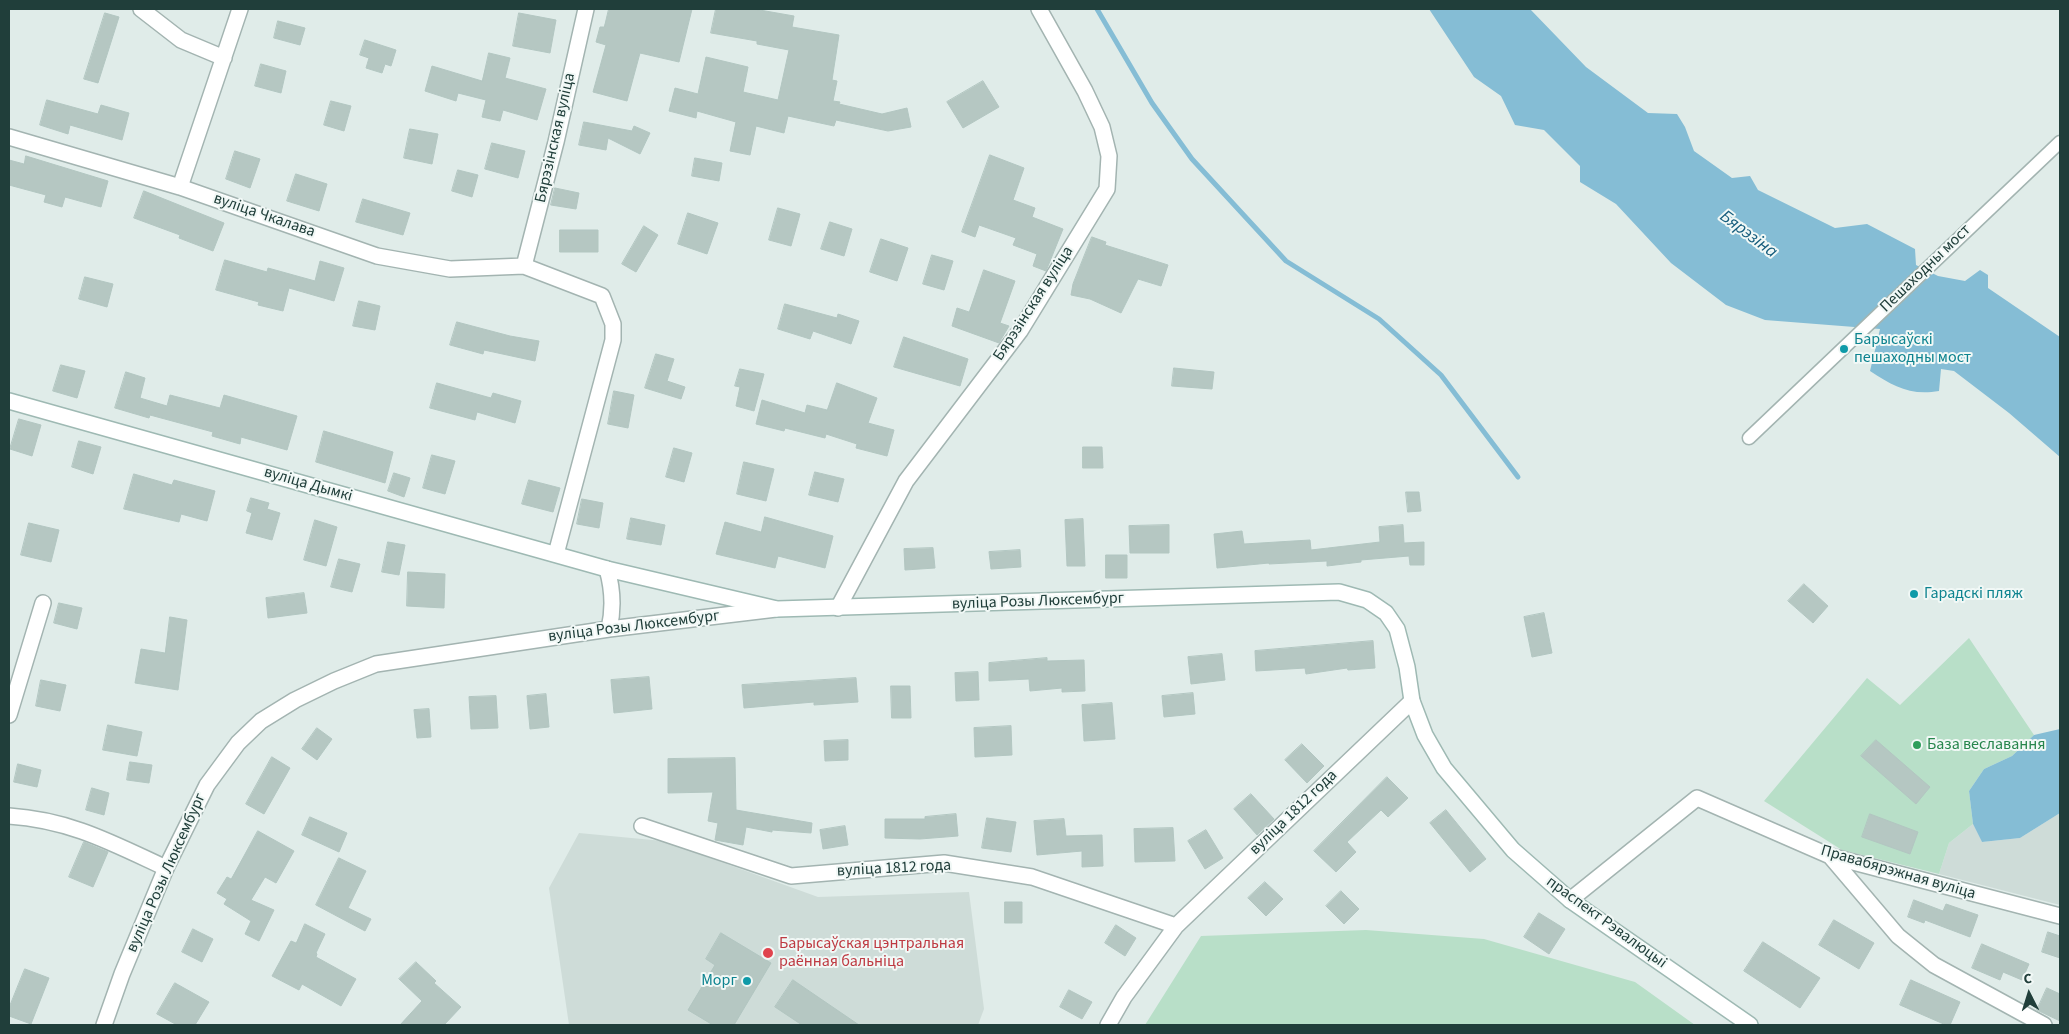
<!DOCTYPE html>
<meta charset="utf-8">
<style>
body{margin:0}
#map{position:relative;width:2069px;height:1034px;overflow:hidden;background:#e0ece9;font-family:"Source Sans 3",sans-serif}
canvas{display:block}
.frame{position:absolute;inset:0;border:10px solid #203e3a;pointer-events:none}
.north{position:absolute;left:2004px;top:969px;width:50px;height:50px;-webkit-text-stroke:4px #f1f8f6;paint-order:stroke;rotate:355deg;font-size:14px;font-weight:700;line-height:20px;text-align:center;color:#203e3a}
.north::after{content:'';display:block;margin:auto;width:18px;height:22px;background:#203e3a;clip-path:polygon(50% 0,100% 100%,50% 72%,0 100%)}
</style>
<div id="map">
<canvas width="2069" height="1034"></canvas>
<div class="frame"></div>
<div class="north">С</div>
</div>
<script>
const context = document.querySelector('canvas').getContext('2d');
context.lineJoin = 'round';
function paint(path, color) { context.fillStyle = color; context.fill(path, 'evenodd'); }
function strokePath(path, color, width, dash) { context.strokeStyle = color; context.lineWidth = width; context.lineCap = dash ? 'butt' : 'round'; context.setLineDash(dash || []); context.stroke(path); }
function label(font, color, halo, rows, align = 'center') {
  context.font = font + ' "Source Sans 3",sans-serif'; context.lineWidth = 4; context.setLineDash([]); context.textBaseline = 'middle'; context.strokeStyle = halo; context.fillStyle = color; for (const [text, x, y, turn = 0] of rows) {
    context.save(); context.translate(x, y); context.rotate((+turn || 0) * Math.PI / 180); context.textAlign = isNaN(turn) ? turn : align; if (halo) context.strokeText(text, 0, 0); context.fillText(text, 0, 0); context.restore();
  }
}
paint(new Path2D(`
 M2060 813V905L1939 874 1949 843 1973 824 1982 842 2020 838Z
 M579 833 663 841 818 897 969 892 984 1009 978 1025H569L549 888Z`), '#cedcd8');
paint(new Path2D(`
 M1969 638 2034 735 2012 756 1984 769 1969 791 1973 824 1949 843 1939 874 1842 850 1764 801 1867 678 1900 705Z
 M1366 930 1484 939 1635 982 1695 1025H1145L1201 936Z`), '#b8dfc8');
paint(new Path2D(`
 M1429 9H1530L1586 67 1648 113 1677 114 1685 127 1694 151 1732 178 1750 176 1758 190 1835 228 1867 224 1915 249 1916 265 1938 276 1965 281 1980 270 1988 275V288L2060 337V457L2009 413 1954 371 1941 369 1939 391C1910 396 1893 386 1870 371L1880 329 1765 320 1726 305 1671 263 1616 204 1580 182V166L1544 130 1515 125 1501 96 1474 77Z
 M2060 729V813L2020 838 1982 842 1973 824 1969 791 1984 769 2012 756 2034 735Z`), '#85bdd5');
strokePath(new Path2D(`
 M1097 9 1152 103 1192 159 1286 261 1379 319 1441 375 1518 477`), '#85bdd5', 5);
const building = new Path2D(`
 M609 9H692L679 62 640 53 627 101 593 92 606 45 596 42 600 27H604Z
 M716 9H754L794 16 792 27 839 35 832 80 837 81 833 101 840 102 839 104 882 114 907 108 911 127 888 131 836 120 834 126 788 116 784 133 756 126 750 155 730 151 736 122 697 111 696 118 669 111 675 88 698 94 706 57 748 67 743 92 778 100 789 50 757 44V41L711 33Z
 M105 13 119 17 98 83 84 79Z
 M519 13 556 20 550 53 513 46Z
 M278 21 305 28 300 45 274 38Z
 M365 40 396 50 391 66 385 64 382 73 366 68 369 58 360 55Z
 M489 53 510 58 505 78 546 89 537 120 503 110 500 121 482 117 486 100 458 93 456 101 425 91 432 66 482 81Z
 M261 64 286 71 281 93 255 86Z
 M983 81 999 107 963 128 947 102Z
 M47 100 98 114 101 105 129 113 122 140 70 125 68 134 40 125Z
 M331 101 351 106 344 131 324 125Z
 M584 122 632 131 634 126 650 133 640 154 608 138 606 150 579 145Z
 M410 129 438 134 432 164 404 158Z
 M492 143 525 151 518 178 485 169Z
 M235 151 260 159 250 188 226 179Z
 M990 155 1024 168 1013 200 1035 208 1032 217 1063 229 1046 271 1033 266 1037 254 1013 245 1016 238 979 225 975 237 962 232Z
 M26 156 108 181 101 207 65 197 62 207 44 202 46 195 9 185V160L24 164Z
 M695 158 722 163 719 181 692 176Z
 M458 170 478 175 472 197 452 191Z
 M296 174 327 184 319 211 287 201Z
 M555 188 579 193 576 209 551 205Z
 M144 191 224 223 213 251 179 238 180 235 134 218Z
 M363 199 410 213 403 235 356 222Z
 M778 208 800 214 791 246 769 240Z
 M688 213 718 223 707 254 678 244Z
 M830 222 852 229 844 256 821 249Z
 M644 226 658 235 636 272 622 264Z
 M560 230H598V252H560Z
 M1092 237 1106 242 1105 245 1168 265 1161 286 1138 279 1121 313 1090 299 1071 295 1073 284Z
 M881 239 908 248 897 281 870 272Z
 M932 255 953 261 944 290 923 284Z
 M225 260 267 272 268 268 315 281 320 261 344 268 334 301 289 288 283 311 258 305 259 302 216 290Z
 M984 270 1015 281 1000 323 1009 326 999 343 952 326 957 308 969 312Z
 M85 277 113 284 107 307 79 299Z
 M359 301 380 306 375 330 353 326Z
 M785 304 837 318 838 314 859 321 851 344 813 331 810 339 778 329Z
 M457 322 510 336 539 341 535 361 484 350 483 354 450 345Z
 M904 337 968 359 960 386 894 367Z
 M656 354 674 359 667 381 685 387 681 399 645 388Z
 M61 365 85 371 77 398 53 391Z
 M1174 368 1214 372 1212 389 1172 386Z
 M740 369 764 374 754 411 736 406 740 387 735 386Z
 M126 372 145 378 140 398 167 406 170 395 220 408 224 395 297 416 287 450 241 437 240 444 212 436 213 432 150 415 149 418 115 408Z
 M437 383 491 398 493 393 521 401 515 423 477 412 475 420 430 408Z
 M837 383 877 398 868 423 894 430 887 456 856 448 857 444 826 434 825 438 785 428 784 431 756 424 762 400 805 413 807 405 827 410Z
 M614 391 634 395 628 428 608 424Z
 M19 419 41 425 32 456 10 449Z
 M324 431 393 452 385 483 316 462Z
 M79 441 101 447 93 474 72 467Z
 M1083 447H1102L1103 468H1083Z
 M674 448 692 453 684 482 666 477Z
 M432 455 455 461 445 494 423 488Z
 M744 462 774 469 766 501 737 494Z
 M815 472 844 479 838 502 809 495Z
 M394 473 410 478 404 497 388 491Z
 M134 474 172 485 174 480 215 491 207 521 181 514 179 522 124 509Z
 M529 480 560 488 553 512 522 504Z
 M1406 492H1419L1421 511 1408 512Z
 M251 498 269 503 267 509 280 513 272 540 246 533 252 513 247 511Z
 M582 499 603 503 599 528 577 524Z
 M765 517 833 536 825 568 778 556 775 568 716 554 725 522 761 532Z
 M631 518 665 525 661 545 627 539Z
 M1083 519 1085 566H1067L1065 520Z
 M315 520 337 527 326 566 304 560Z
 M29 523 59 530 51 562 21 555Z
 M1169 525V553H1130L1129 526Z
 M1403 525 1404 543 1424 542V565H1410L1409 556 1361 560V562L1327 566V561L1269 564V563L1217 568 1214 534 1242 531 1244 544 1310 540 1311 550 1380 542 1379 527Z
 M388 542 405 545 399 575 382 572Z
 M933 548 935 568 905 570 904 549Z
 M1020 550 1021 567 991 569 989 552Z
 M1106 555H1127V578H1106Z
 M339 559 360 564 352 592 331 587Z
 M408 572 445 574 444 608 407 606Z
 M1804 584 1828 606 1813 623 1788 601Z
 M304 593 307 613 268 618 266 598Z
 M59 603 82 608 77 629 54 623Z
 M1544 613 1552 653 1532 657 1524 617Z
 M170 617 187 620 178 690 135 683 141 649 165 653Z
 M1373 641 1375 668 1348 670 1347 668 1306 674 1305 668 1256 671 1255 651Z
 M1222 654 1225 680 1191 684 1188 657Z
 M1047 658V661L1084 660 1085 691 1062 692V688L1030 691 1029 679 989 681V663Z
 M978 672 979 700 956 701 955 673Z
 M649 677 652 709 614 713 611 680Z
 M856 678 858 702 814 705V702L744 708 742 685Z
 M41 680 66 685 60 711 36 706Z
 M891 686H910L911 718H892Z
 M1193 693 1195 714 1164 717 1162 696Z
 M546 694 549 727 530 729 527 696Z
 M496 696 498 728 471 729 469 697Z
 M1112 703 1115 739 1084 741 1082 705Z
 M429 709 431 737 417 738 414 710Z
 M108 725 142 732 137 756 103 750Z
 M1011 726 1012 755 975 757 974 728Z
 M317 728 332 739 317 760 302 749Z
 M848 740V760L825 761 824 741Z
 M1876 740 1930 787 1916 804 1861 756Z
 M1302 744 1324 766 1307 783 1285 760Z
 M272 757 290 768 264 814 246 804Z
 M735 758 736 810 812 823 811 833 772 830V832L746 827 743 845 715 840 718 823 708 821 713 792 668 793V759Z
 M130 762 152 765 149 783 127 780Z
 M18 764 41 770 37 787 14 782Z
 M1387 777 1408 798 1388 817 1381 810 1347 842 1356 852 1336 872 1314 851Z
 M92 788 109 793 104 815 86 810Z
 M1251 794 1274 819 1257 835 1234 809Z
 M1446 810 1486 859 1470 872 1430 823Z
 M956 814 958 836 920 839 885 838V819H925V817Z
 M1870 814 1918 832 1910 854 1862 837Z
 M310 817 347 833 339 852 302 835Z
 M987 818 1016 822 1011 852 982 848Z
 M1064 819 1066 836 1102 835 1103 866 1082 867V851L1037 855 1034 821Z
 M845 826 848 845 823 849 820 830Z
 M1173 828 1175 861 1135 862 1134 829Z
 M1206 830 1223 858 1205 869 1188 841Z
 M258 831 294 851 276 883 265 877 251 900 274 910 259 941 245 934 251 921 224 904 227 899 217 893 227 877 231 879Z
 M84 842 108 852 93 887 69 877Z
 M339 858 366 871 348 908 371 919 365 931 316 905Z
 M1265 882 1283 899 1266 916 1248 898Z
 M1341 891 1359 909 1344 924 1326 906Z
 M1914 900 1943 911 1946 904 1978 915 1970 937 1925 920 1924 923 1908 917Z
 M1005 902H1022V923H1005Z
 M1539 913 1565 929 1549 954 1524 937Z
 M1834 920 1874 943 1859 969 1819 945Z
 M305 924 325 934 316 953 317 954 316 957 356 979 341 1006 302 984 299 990 272 976 291 941 296 943Z
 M1116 925 1136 938 1125 956 1105 943Z
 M193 929 213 939 202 962 182 952Z
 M2048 932 2060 936V958L2042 952Z
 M721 933 771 963 734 1025H713L688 1010 715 965 706 959Z
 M1763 942 1820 978 1800 1008 1744 971Z
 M1982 944 2029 964 2022 980 2003 972 2000 980 1972 968Z
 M416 962 436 981 434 983 461 1007 444 1025H400L422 1001 399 979Z
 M25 969 49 978 31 1024 9 1016V1008Z
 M793 980 859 1025H802L775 1007Z
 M1911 980 1960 1002 1950 1025H1946L1900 1005Z
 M175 983 209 1002 195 1025H177L157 1014Z
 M2047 988 2060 994V1021L2037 1010Z
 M1069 990 1092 1002 1082 1019 1060 1007Z`);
paint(building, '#b5c7c2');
strokePath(building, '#b2c6c1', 1);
const pedestrian = new Path2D(`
 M1749 438 2060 142`);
const minor = new Path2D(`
 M141 9 181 40 224 58
 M9 137 180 187 377 256 450 269 524 266 602 296 613 324V340L556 554
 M180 187 240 9
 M524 266 556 142 586 9
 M838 608 906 481 1020 331 1107 189 1109 156 1102 127 1085 91 1039 9
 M9 715 43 603
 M9 816C70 820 112 843 166 868
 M642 826 791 876 944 863 1032 877 1176 926
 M1830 856 1898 936 1934 965 2044 1025
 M1570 900 1697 798 1830 856 2060 916
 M1108 1025 1124 997 1176 926 1412 701`);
const tertiary = new Path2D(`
 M607 569C613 590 614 608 609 629
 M104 1025 122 974 166 868 207 785 238 743 261 721 295 700 334 681 376 664 609 629 776 609`);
const secondary = new Path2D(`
 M9 401 607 569 777 609 1339 592 1367 600 1386 613 1397 629 1407 667 1412 701 1425 735 1444 768 1513 850 1570 900 1750 1025`);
strokePath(pedestrian, '#a3b4b1', 15);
strokePath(minor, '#a3b4b1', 18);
strokePath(tertiary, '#a3b4b1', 18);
strokePath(secondary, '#9eb9b3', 18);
strokePath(pedestrian, '#fff', 12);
strokePath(minor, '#fff', 15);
strokePath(tertiary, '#fff', 15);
strokePath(secondary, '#fff', 15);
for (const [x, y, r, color] of [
 [1844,349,5,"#0f9aa8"],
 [1914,594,5,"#0f9aa8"],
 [1917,745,5,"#2e9e5b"],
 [768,953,6,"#e0444e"],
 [747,981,5,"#0f9aa8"]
]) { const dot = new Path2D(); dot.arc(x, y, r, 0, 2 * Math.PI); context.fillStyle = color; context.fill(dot); strokePath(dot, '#f1f8f6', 2); }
label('16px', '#203e3a', '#f1f8f6', [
 ["Бярэзінская вуліца",556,138,-77],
 ["вуліца Чкалава",264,216,19],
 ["Пешаходны мост",1926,269,-44],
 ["Бярэзінская вуліца",1034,304,-57],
 ["вуліца Дымкі",308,485,16],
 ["вуліца Розы Люксембург",1038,602,-2],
 ["вуліца Розы Люксембург",634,627,-7],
 ["вуліца 1812 года",1294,813,-44],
 ["вуліца 1812 года",894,869,-3],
 ["вуліца Розы Люксембург",167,873,-66],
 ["Правабярэжная вуліца",1898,873,16],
 ["праспект Рэвалюцыі",1606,923,36]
]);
label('16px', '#0d838f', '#f1f8f6', [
 ["Барысаўскі",1854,340],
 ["пешаходны мост",1854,358],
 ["Гарадскі пляж",1924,594],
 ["Морг",737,981,"right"]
], 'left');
label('16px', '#27864d', '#f1f8f6', [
 ["База веславання",1927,745]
], 'left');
label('16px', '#be3a42', '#f1f8f6', [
 ["Барысаўская цэнтральная",779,944],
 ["раённая бальніца",779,962]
], 'left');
label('italic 18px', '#165d7d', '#f1f8f6', [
 ["Бярэзіна",1748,235,37]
]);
</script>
